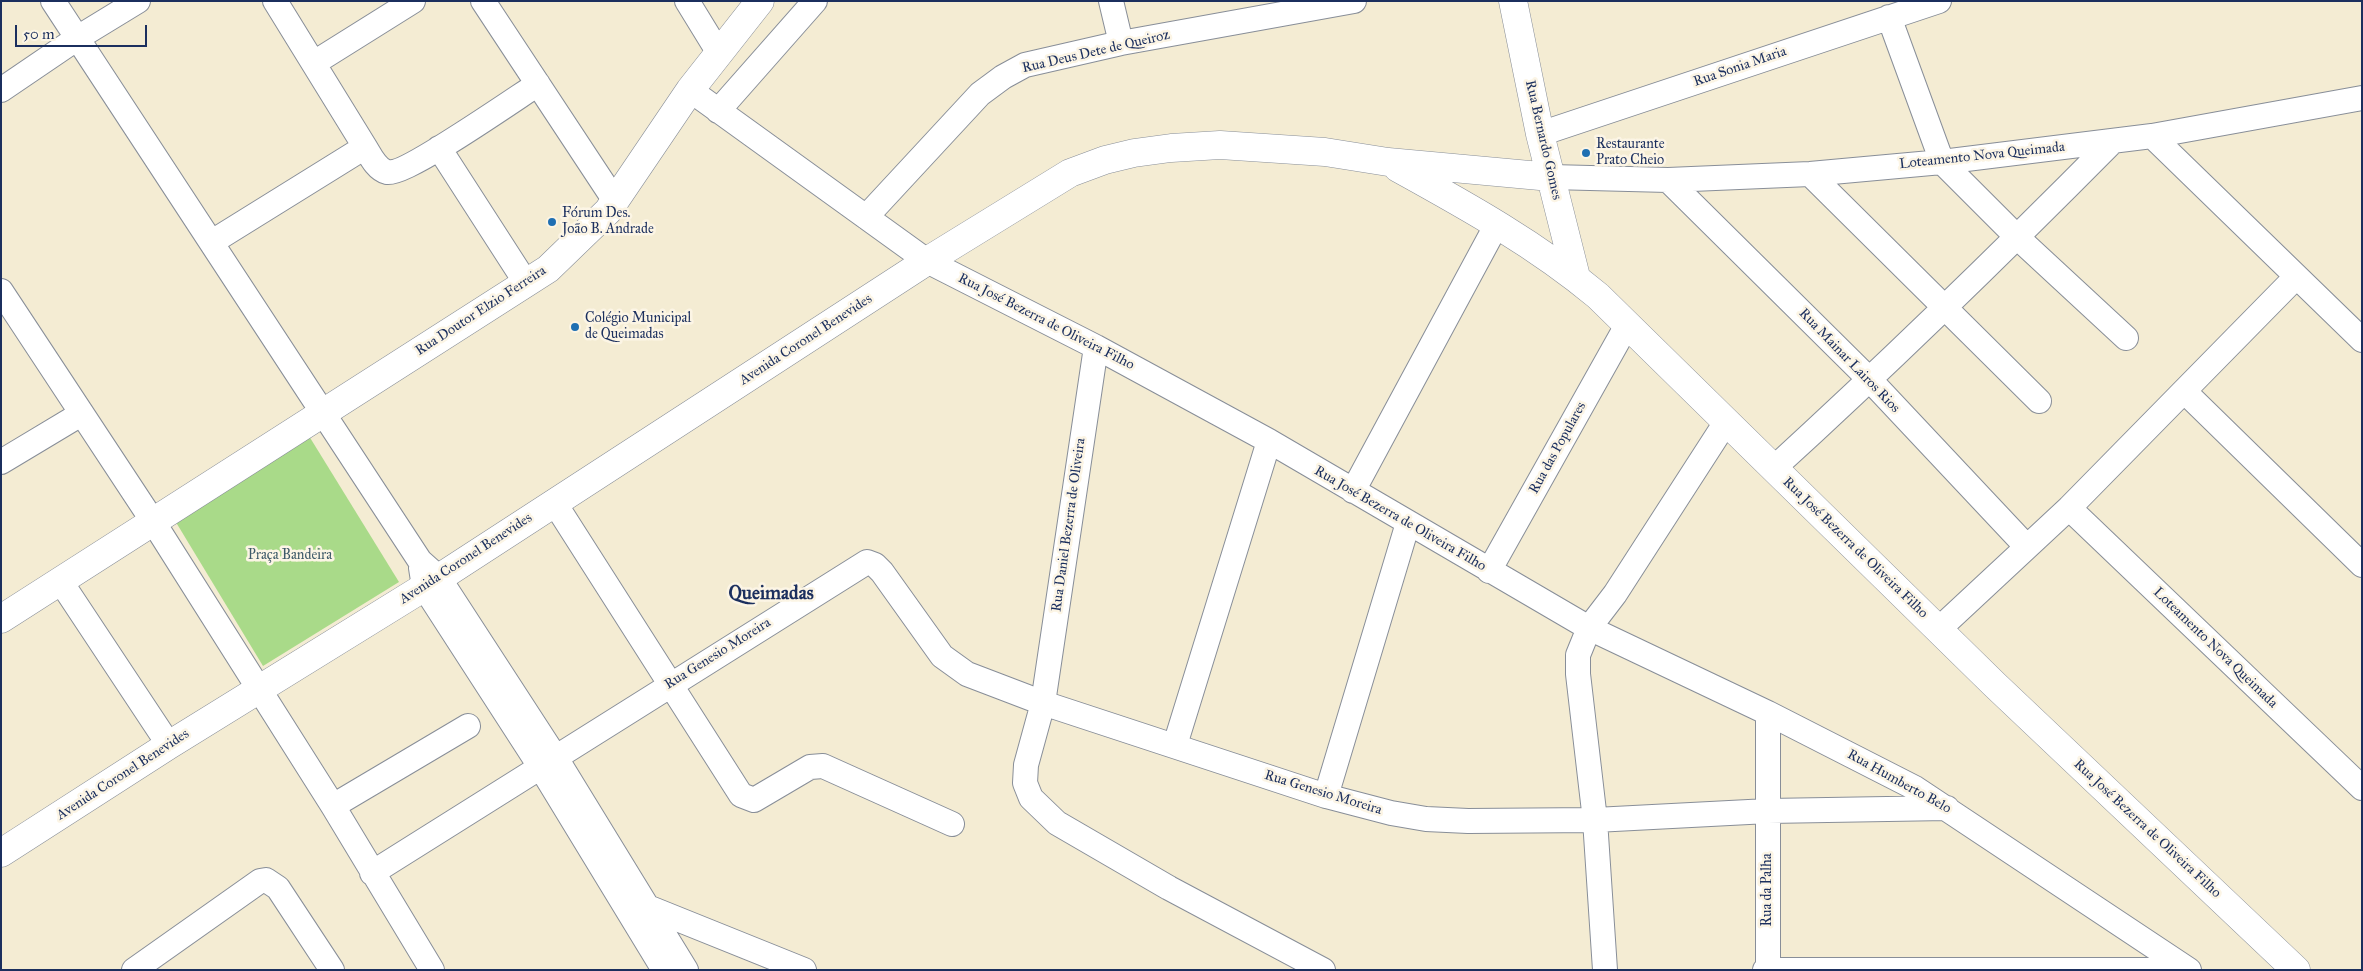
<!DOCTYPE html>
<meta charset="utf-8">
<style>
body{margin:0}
#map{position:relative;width:2363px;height:971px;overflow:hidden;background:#f4ecd3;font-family:"IM FELL Great Primer",serif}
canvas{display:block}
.frame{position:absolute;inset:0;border:2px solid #1b2f5e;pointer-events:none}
.scale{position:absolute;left:15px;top:25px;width:132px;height:22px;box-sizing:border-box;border:2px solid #1b2f5e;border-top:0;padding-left:6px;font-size:15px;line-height:18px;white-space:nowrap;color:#1b2f5e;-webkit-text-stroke:4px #fcf5e5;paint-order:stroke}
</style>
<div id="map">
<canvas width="2363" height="971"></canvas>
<div class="frame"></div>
<div class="scale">50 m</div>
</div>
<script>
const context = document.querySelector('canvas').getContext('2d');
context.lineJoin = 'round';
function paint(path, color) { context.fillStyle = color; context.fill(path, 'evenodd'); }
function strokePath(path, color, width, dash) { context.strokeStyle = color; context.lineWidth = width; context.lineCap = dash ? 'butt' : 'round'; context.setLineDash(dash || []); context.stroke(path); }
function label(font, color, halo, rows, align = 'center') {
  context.font = font + ' "IM FELL Great Primer",serif'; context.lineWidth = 5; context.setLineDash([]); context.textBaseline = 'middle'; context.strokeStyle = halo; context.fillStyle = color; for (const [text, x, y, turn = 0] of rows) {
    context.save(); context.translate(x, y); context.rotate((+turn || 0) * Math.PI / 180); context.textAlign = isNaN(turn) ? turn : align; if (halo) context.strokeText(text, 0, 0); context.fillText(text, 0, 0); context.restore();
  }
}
paint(new Path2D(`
 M309 436 399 582 263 666 174 519Z`), '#a9da89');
const minor = new Path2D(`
 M53 1 420 561 439 578 556 758 686 970
 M275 1 365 147C370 155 376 169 387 172 405 176 516 98 538 84
 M483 1 615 201
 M687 1 714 45
 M1111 1 1121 43
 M1889 17 1942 162 2018 238 2126 338
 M314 63 413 1
 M1 90 79 37 138 1
 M690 90 927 261 1096 347 1269 441 1589 628 1768 713 1915 788 2189 970
 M718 111 815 1
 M1540 134 1939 1
 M2152 136 2362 340
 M439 148 526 283
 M1810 174 2039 401
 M1551 177 1668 180 1810 174 1942 162 2152 136 2362 98
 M1668 180 1870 380 2026 546
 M866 217 980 94 1003 77 1025 65 1121 43 1354 1
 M212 242 365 147
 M1 291 154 523 333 806 432 970
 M1096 347 1043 703 1026 765 1025 783 1031 798 1057 823 1169 888 1323 970
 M2185 392 2362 565
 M1 462 81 414
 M1773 469C1889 363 2002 253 2113 141
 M1353 491 1497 224
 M554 502 741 795 754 800 810 767 823 766 952 824
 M2069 508 2362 788
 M421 568 424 587 541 768 664 970
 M1489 571 1627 325
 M61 582 169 745
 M1939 629 2069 508 2296 277
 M1175 745 1269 441
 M1326 796 1408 523
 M333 806 468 726
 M372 873 867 562 875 565 882 572 942 656 967 674 1043 703 1326 796 1391 813 1426 819 1468 821 1595 820 1768 811 1947 808
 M650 908 804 970
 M134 970 260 881 266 880 278 888 332 970
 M1605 970 1595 820 1578 674V655L1589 628 1615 594 1726 422
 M1765 970H2185
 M1768 970V713`);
const major = new Path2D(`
 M1513 1 1540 134 1576 277
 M1398 168C1467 206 1537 245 1598 296L1994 684 2296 970
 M1 619 548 269 608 211 690 90 760 1
 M1 853 169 745 439 578 927 261 1070 173 1105 160 1134 153 1171 148 1220 145 1325 152 1388 162 1551 177`);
strokePath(minor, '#888e98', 26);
strokePath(major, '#888e98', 29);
strokePath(minor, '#fff', 24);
strokePath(major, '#fff', 28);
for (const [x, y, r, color] of [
 [1586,153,5,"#1f6fb2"],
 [552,222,5,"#1f6fb2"],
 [575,327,5,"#1f6fb2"]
]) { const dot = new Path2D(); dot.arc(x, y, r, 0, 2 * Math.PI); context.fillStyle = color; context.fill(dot); strokePath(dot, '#fcf5e5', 2); }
label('14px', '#1b2f5e', '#fcf5e5', [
 ["Rua Deus Dete de Queiroz",1096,52,-13],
 ["Rua Sonia Maria",1740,67,-19],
 ["Rua Bernardo Gomes",1543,140,77],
 ["Loteamento Nova Queimada",1982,156,-6],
 ["Rua Doutor Elzio Ferreira",481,311,-33],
 ["Rua José Bezerra de Oliveira Filho",1046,322,27],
 ["Avenida Coronel Benevides",806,340,-33],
 ["Rua Mainar Lairos Rios",1849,361,46],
 ["Rua das Populares",1558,448,-61],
 ["Rua José Bezerra de Oliveira Filho",1400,519,30],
 ["Rua Daniel Bezerra de Oliveira",1069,525,-82],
 ["Rua José Bezerra de Oliveira Filho",1855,548,44],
 ["Avenida Coronel Benevides",466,559,-33],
 ["Loteamento Nova Queimada",2215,648,44],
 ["Rua Genesio Moreira",718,654,-32],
 ["Avenida Coronel Benevides",123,775,-33],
 ["Rua Humberto Belo",1899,782,29],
 ["Rua Genesio Moreira",1323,793,17],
 ["Rua José Bezerra de Oliveira Filho",2147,829,43],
 ["Rua da Palha",1768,890,-90]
]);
label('14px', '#1b2f5e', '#fcf5e5', [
 ["Restaurante",1596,145],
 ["Prato Cheio",1596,161],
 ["Fórum Des.",562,214],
 ["João B. Andrade",562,230],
 ["Colégio Municipal",585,319],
 ["de Queimadas",585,335]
], 'left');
label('14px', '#3e5a69', '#fcf5e5', [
 ["Praça Bandeira",290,556]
]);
label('bold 19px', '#1b2f5e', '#fcf5e5', [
 ["Queimadas",771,594]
]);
</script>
